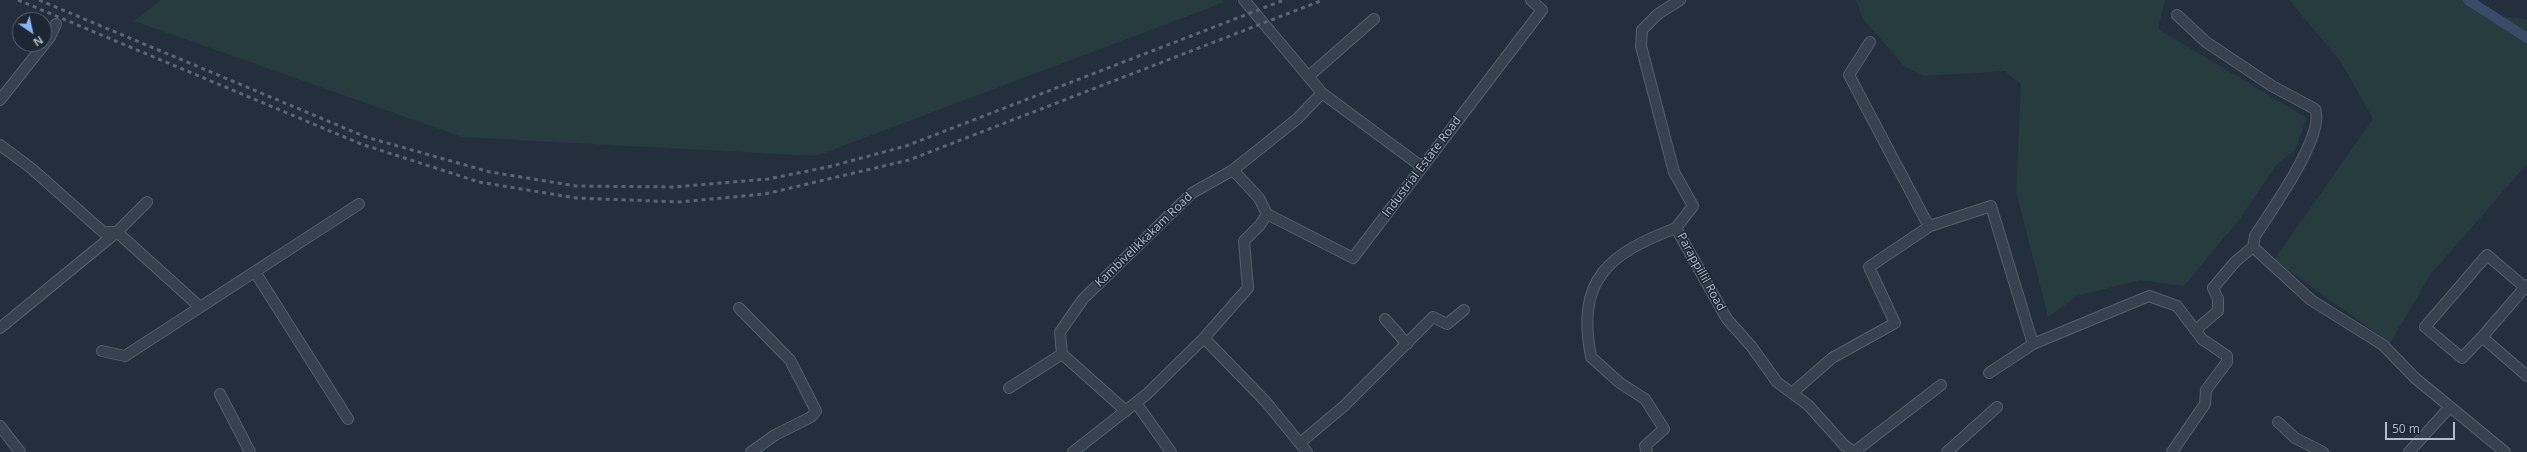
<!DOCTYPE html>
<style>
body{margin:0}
#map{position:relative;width:2527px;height:452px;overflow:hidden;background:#242f3e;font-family:"Open Sans",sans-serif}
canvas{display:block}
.north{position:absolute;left:12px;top:12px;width:40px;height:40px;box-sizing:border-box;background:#1d2633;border:1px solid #59626f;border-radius:50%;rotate:146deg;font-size:11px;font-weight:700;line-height:16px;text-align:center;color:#b4bcc9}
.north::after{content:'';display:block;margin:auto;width:14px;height:18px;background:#8ab4f8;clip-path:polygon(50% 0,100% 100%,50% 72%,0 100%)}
.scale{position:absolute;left:2385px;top:422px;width:70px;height:18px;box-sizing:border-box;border:2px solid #b4bcc9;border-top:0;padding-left:5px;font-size:12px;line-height:14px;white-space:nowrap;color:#b4bcc9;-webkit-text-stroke:3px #1d2633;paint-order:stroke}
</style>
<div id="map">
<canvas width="2527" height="452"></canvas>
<div class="north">N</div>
<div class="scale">50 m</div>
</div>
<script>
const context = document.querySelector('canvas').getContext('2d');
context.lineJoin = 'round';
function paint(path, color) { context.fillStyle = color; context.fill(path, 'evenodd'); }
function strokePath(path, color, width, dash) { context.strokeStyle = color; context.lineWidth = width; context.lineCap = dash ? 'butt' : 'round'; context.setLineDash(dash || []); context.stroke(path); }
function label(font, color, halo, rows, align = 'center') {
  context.font = font + ' "Open Sans",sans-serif'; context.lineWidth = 3; context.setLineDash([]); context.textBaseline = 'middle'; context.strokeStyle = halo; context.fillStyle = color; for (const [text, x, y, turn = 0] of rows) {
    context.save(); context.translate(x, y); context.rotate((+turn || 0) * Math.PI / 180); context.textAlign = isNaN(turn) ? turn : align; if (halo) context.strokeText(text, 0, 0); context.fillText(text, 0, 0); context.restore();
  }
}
paint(new Path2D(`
 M161 0H1222L1225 2 816 156 462 137 134 21Z
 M1856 0H2165L2158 29 2307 118 2295 150 2276 165 2239 220 2184 286 2141 280 2077 296 2048 317 2016 191 2021 84 2005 71 1923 76 1904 66 1863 19Z
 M2289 0H2477L2497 15 2527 20V164L2431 274 2390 343 2274 260 2373 119 2341 62Z`), '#263c3f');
strokePath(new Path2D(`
 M2468 0 2527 38`), '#394c67', 10);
const street = new Path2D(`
 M1680 0 1658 14 1642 30 1641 46 1674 172 1693 206 1676 228 1727 319 1751 346 1777 382 1808 405 1844 445 1854 452
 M2177 15 2206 42 2272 86 2315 109C2326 135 2270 212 2255 236L2253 247 2235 262 2213 288 2218 299V311L2199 327 2197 331
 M1870 42 1849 75 1926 221 1930 226 1991 206 2033 344
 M1309 76 1374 19
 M1322 93 1422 167
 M0 100 50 37 56 24
 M0 145 31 168 103 232H117L147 202
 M1233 170 1259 198 1267 214 1260 225 1244 241 1248 288 1204 338 1266 402 1307 452
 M1267 214 1353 258 1542 10 1531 0
 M2253 247 2311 300 2383 345 2415 378 2505 452
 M255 272 348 419
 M2527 289 2487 255 2425 327 2462 358 2482 337 2527 376
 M739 308 790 360 816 411 811 417 775 435 751 452
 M1385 319 1407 344
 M0 328 117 232 200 307
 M2482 337 2527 285
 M102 351 125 356 359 204
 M1989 373 2033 344 2149 296 2177 306 2202 339 2227 356V362L2206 390 2205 404 2172 452
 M1009 388 1062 354
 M1792 393 1832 358 1895 323 1869 267 1930 226
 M220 394 250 452
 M1136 403 1171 452
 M1126 411 1062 354 1060 332 1083 299 1192 193 1233 170 1297 119 1322 93 1244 0
 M2278 422 2295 438 2323 452
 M0 426 20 452
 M1300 443 1344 406 1433 317 1447 324 1464 310
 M1073 452 1147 394 1204 338
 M1647 452 1645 446 1664 429 1645 399 1620 383 1591 357C1576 279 1608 254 1676 228
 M1854 452 1941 385
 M1947 452 1997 407
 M2409 452 2449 408`);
strokePath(street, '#565f6c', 12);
strokePath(street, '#38414e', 10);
strokePath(new Path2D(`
 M18 0 361 144 479 182 576 198 680 202 765 194 909 160 1323 0
 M39 0 366 137 490 172 576 186 674 187 768 179 828 167 906 146 1284 0`), '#5a6575', 3, [4, 4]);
label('12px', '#b4bcc9', '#1d2633', [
 ["Industrial Estate Road",1422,167,-53],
 ["Kambivelikkakam Road",1144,240,-44],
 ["Parappillil Road",1701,272,61]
]);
</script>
